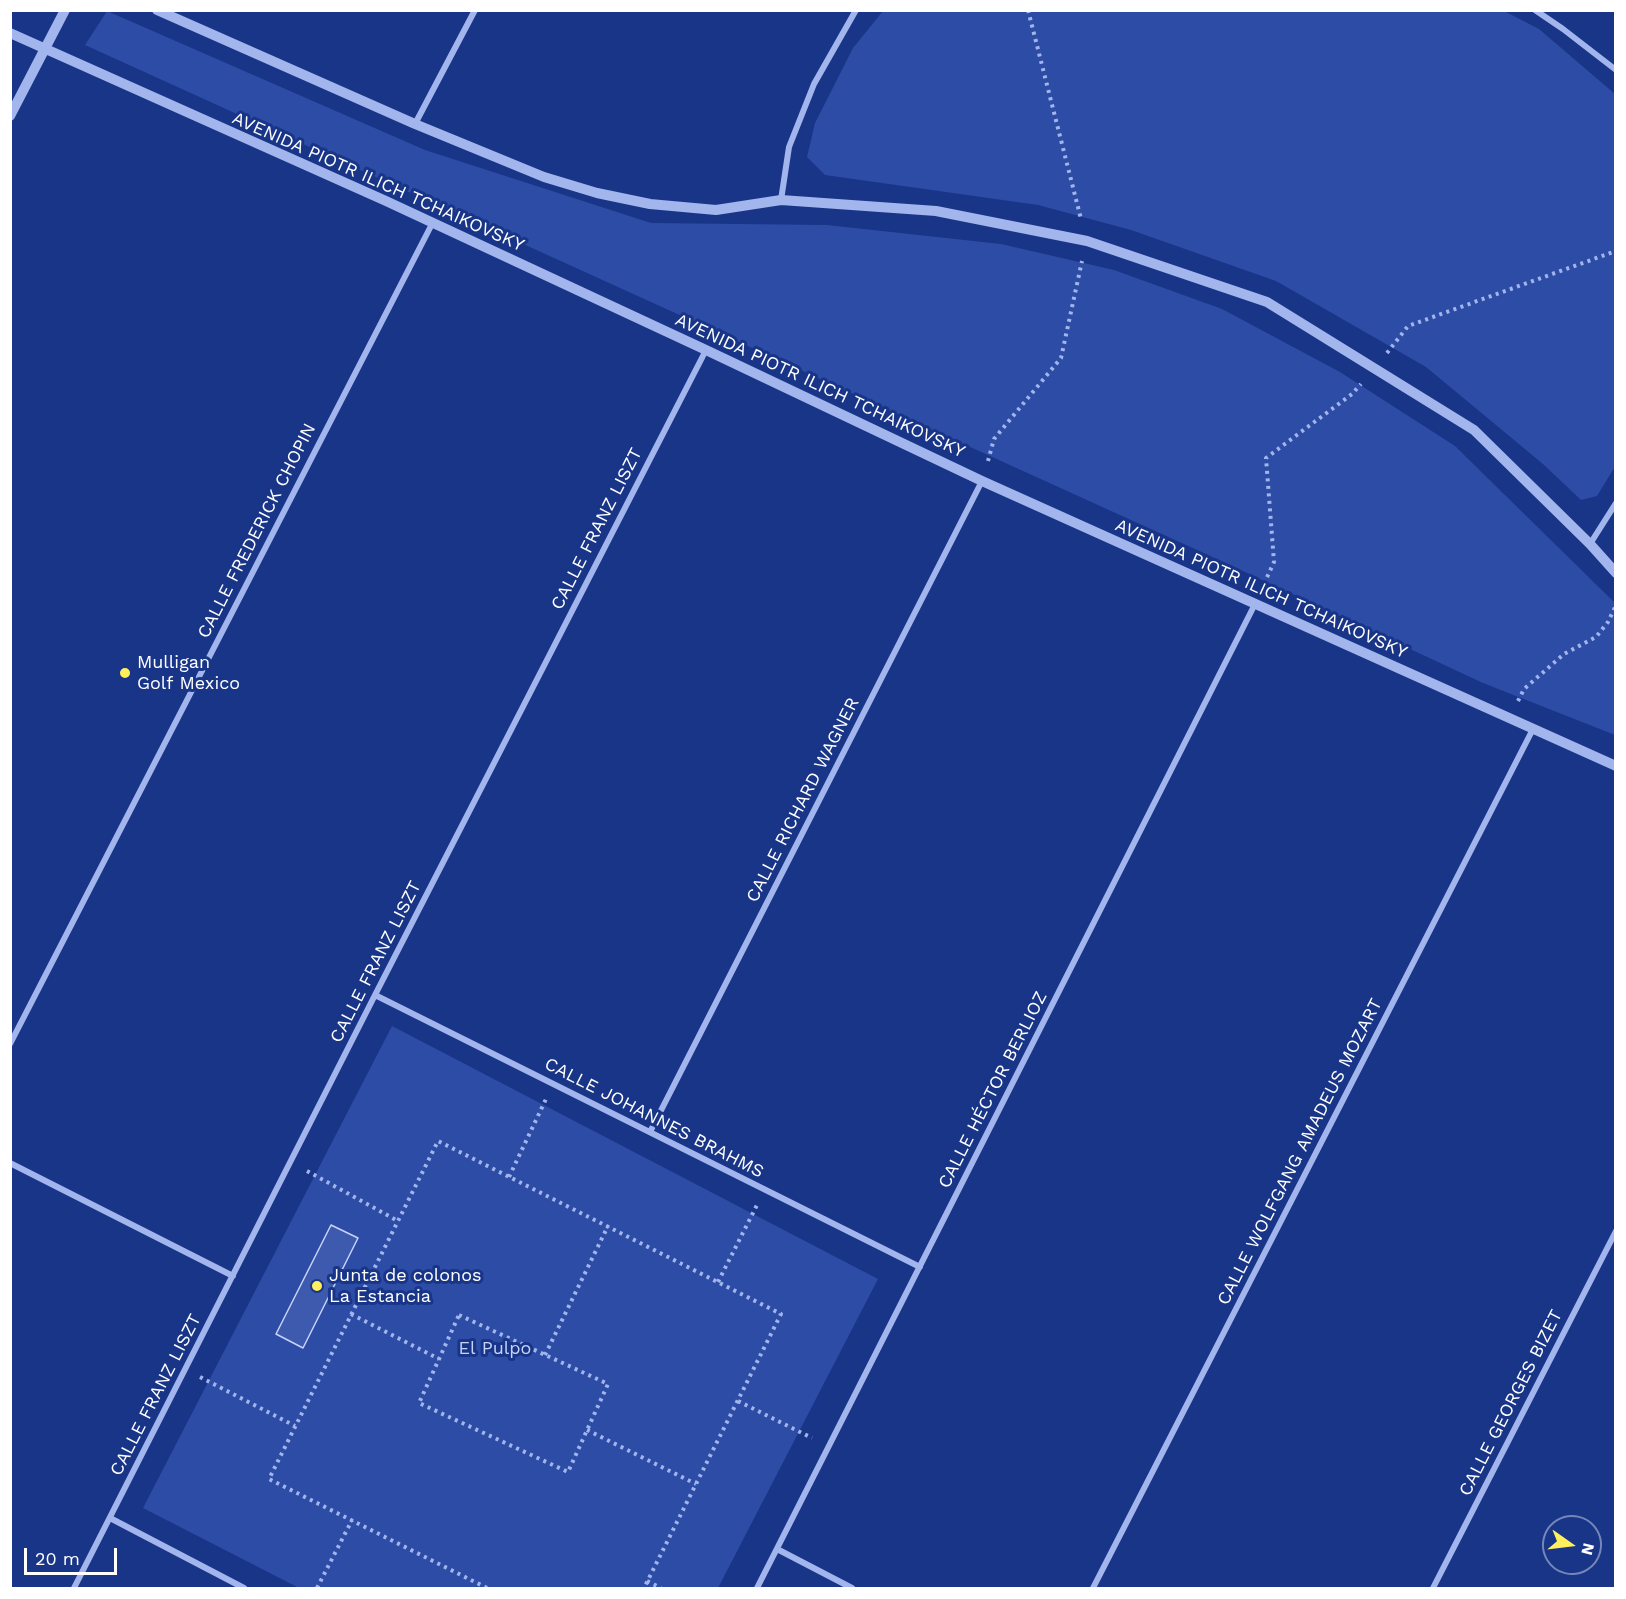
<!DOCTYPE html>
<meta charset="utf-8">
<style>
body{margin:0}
#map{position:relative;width:1626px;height:1599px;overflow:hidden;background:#193588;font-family:"Work Sans",sans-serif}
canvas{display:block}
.frame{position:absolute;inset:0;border:12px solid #fff;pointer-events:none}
.north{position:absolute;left:1542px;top:1515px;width:60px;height:60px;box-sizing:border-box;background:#193588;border:2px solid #7586b8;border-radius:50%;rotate:104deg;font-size:16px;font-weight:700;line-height:24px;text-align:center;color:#fff}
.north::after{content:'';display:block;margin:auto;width:21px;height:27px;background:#ffef5d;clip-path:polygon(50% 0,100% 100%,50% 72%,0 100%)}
.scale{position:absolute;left:24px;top:1548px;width:93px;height:27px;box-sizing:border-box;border:3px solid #fff;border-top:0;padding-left:8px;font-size:18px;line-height:21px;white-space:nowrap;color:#fff;-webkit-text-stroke:4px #193588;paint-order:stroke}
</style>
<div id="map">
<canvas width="1626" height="1599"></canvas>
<div class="frame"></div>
<div class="north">N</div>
<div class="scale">20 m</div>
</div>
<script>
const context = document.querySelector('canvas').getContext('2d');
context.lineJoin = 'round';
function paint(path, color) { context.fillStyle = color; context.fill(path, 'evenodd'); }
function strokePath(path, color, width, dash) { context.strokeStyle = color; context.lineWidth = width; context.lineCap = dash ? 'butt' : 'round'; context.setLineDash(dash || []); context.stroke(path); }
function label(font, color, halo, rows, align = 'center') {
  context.font = font + ' "Work Sans",sans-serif'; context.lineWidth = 6; context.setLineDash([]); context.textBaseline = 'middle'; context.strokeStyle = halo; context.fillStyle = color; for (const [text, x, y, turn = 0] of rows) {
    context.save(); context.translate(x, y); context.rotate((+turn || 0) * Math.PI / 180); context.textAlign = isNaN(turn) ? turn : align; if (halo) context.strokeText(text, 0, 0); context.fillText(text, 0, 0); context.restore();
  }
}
paint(new Path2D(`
 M107 11 425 150 651 223 827 225 1001 244 1114 270 1222 309 1340 372 1455 446 1615 603V735L1483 683 1230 565 85 45Z
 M883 11 1502 10 1539 29 1615 94 1616 465 1597 496 1581 500 1543 464 1426 367 1276 281 1131 230 1038 205 825 175 807 157 815 123 853 48Z
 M392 1026 878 1279 718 1588H299L143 1508Z`), '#2c4ca6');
const building = new Path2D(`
 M331 1225 358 1238 303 1348 276 1334Z`);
paint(building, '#3e5aaf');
strokePath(building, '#c7d4f9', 1.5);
strokePath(new Path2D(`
 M1028 10 1081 219
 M1387 353 1408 326 1616 251
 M988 461 994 439 1061 358 1082 261
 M1264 584 1274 562 1266 458 1352 394 1361 384
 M1518 701 1524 689 1564 654 1596 637 1608 622 1616 605
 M307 1171 398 1221
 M509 1177 546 1099
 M718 1282 757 1205
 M351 1314 439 1359
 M459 1315 608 1384 568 1472 419 1403Z
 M545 1355 608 1226
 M200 1377 295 1426
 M738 1401 812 1438
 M587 1430 696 1484
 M647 1581 661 1588
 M317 1588 352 1520
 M487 1588 269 1479 438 1141 781 1314 644 1588`), '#a2b5ed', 4, [3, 4.5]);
strokePath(new Path2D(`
 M1535 10 1563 29 1616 70
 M415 124 475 10
 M781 200 789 147 814 84 856 10
 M1590 544 1616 503
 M375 995 920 1267
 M10 1044 432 224
 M650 1132 982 481
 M10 1163 233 1276
 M110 1518 244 1588
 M777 1549 852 1588
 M74 1588 375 995 706 350
 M757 1588 1255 604
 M1093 1588 1533 729
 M1433 1588 1616 1231`), '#a2b5ed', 6);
strokePath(new Path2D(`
 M157 10 415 124 544 177 597 193 650 204 716 210 781 200 936 211 1087 241 1267 302 1474 430 1590 544 1616 573
 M10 33 386 201 706 350 982 481 1616 766
 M10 116 65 10`), '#a2b5ed', 10);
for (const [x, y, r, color] of [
 [125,673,6,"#ffef5d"],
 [317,1286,6,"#ffef5d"]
]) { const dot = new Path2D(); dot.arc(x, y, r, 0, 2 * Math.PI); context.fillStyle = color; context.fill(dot); strokePath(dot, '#193588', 2); }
label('18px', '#fff', '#193588', [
 ["AVENIDA PIOTR ILICH TCHAIKOVSKY",378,182,24],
 ["AVENIDA PIOTR ILICH TCHAIKOVSKY",820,386,25],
 ["CALLE FRANZ LISZT",597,529,-63],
 ["CALLE FREDERICK CHOPIN",257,531,-63],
 ["AVENIDA PIOTR ILICH TCHAIKOVSKY",1261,589,24],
 ["CALLE RICHARD WAGNER",803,800,-63],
 ["CALLE FRANZ LISZT",376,962,-63],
 ["CALLE HÉCTOR BERLIOZ",993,1090,-63],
 ["CALLE JOHANNES BRAHMS",654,1118,27],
 ["CALLE WOLFGANG AMADEUS MOZART",1300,1152,-63],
 ["CALLE FRANZ LISZT",156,1395,-63],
 ["CALLE GEORGES BIZET",1511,1403,-63]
]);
label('18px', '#fff', '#193588', [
 ["Mulligan",137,663],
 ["Golf Mexico",137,684],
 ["Junta de colonos",329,1276],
 ["La Estancia",329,1297]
], 'left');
label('18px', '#c7d4f9', '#193588', [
 ["El Pulpo",495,1349]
]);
</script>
